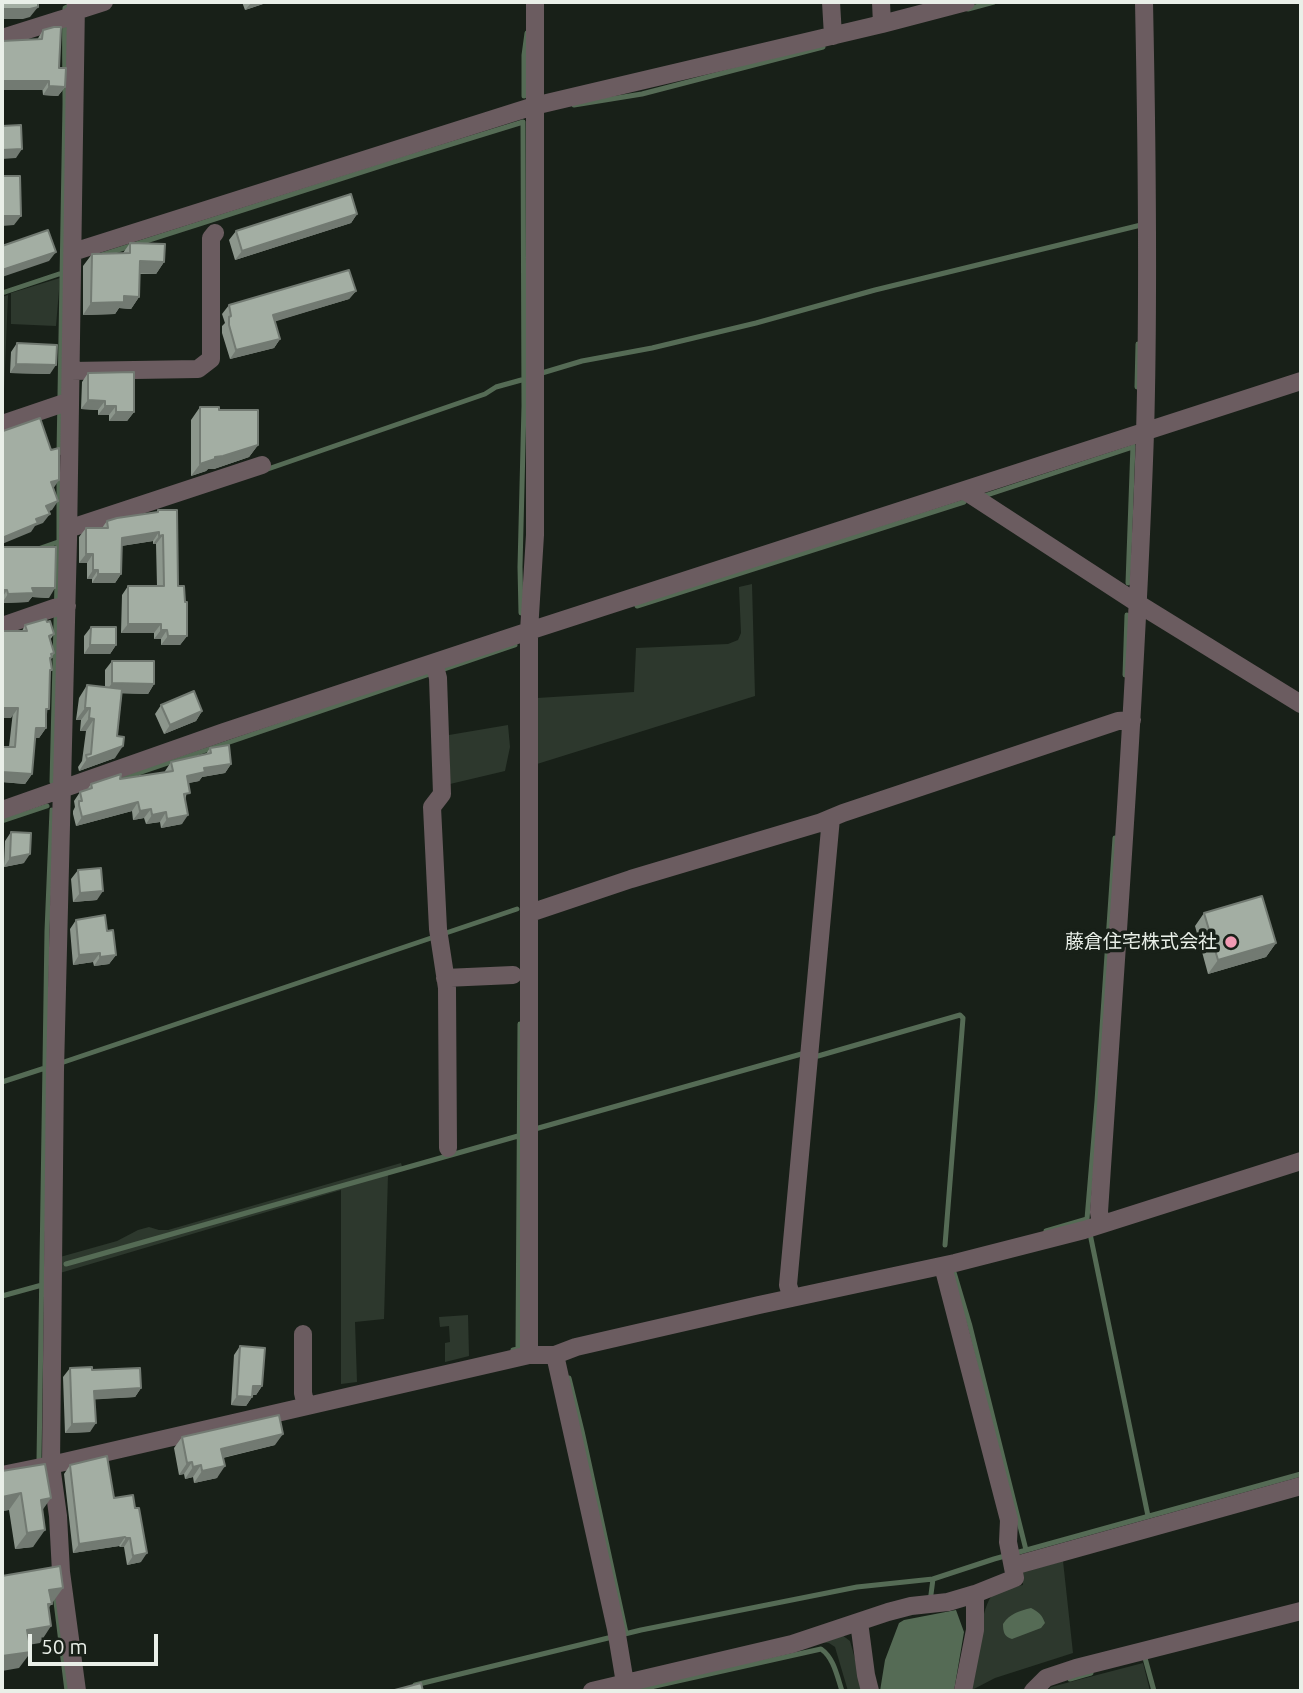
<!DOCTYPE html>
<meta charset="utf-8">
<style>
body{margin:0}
#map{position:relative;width:1303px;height:1693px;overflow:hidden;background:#182018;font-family:Ubuntu,sans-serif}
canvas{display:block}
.frame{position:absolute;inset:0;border:4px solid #e9efe8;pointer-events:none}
.scale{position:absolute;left:28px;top:1634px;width:130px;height:32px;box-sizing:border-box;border:4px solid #e9efe8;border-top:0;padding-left:9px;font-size:21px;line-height:24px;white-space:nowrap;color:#e9efe8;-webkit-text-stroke:5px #182018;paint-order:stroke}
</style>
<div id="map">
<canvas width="1303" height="1693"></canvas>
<div class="frame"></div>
<div class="scale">50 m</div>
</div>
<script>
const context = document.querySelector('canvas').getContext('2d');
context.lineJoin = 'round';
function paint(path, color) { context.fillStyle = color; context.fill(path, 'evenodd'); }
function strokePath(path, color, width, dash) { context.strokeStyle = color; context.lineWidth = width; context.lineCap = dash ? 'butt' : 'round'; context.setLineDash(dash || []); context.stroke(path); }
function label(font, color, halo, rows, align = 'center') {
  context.font = font + ' Ubuntu,"Noto Sans JP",sans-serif'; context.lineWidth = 7; context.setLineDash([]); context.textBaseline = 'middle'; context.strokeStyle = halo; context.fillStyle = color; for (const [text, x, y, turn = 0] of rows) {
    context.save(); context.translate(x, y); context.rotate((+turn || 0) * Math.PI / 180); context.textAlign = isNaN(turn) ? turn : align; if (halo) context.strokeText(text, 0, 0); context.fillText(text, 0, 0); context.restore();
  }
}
paint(new Path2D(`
 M60 278 56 326 11 324V293Z
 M8 295 3 415 2 416V297Z
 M752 584 755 696 537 764V698L634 692 636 648 728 644 738 640 741 633 739 587Z
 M508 725 510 747 505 771 450 784 449 735Z
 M401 1163 403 1170 388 1174 384 1319 355 1322 357 1382 341 1384V1190L60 1273V1257L117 1241 138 1230 149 1227 159 1230H168Z
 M468 1315 469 1356 445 1362V1343L450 1342 449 1326 440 1327 439 1317Z
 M1063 1561 1073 1653 995 1678 970 1691C973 1673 981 1609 991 1597 998 1590 1013 1588 1023 1585L1022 1572Z
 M842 1635 850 1641 864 1691H848L835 1647 829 1643 819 1642Z
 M1143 1663 1150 1691H1047L1051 1687Z`), '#2d382d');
paint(new Path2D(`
 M1031 1608C1039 1612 1042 1615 1045 1623L1041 1628 1012 1639C1004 1637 1003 1631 1003 1624 1010 1613 1020 1611 1031 1608Z
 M956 1610 964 1632 954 1691H880L885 1660 899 1623 904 1620Z`), '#556b55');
strokePath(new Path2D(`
 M968 9 994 2
 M524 96V55L527 33
 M574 105 642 94 823 47
 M102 255 393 162 523 122
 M2 293 62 273
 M542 373 582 361 652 348 756 323 875 290 1141 225
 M1137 387 1138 344
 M59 453C61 336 63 220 65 104 65 72 64 40 65 8L69 6
 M265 470 485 394 496 387 525 379
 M59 477V540
 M984 496 1133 447
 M38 549 58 542 64 538
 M1128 583 1133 445
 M637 606 964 502
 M521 613 520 567 524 406 523 122
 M1125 675 1127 615
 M118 780 515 645
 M52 782 58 542
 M2 821 47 806
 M1115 838 1097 1101 1087 1219 1148 1516
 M818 1056 960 1015 963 1018 945 1245
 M58 1064 517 909
 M2 1082 45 1068
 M535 1129 805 1053
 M1046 1231 1087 1219
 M66 1264 518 1136
 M953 1269 970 1326 1026 1550
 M2 1296 42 1285
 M513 1350 518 1349 520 1024
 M569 1378 582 1431 626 1633
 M39 1461 47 931 52 810
 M55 1594 67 1691
 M930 1602 933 1579 994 1559 1301 1474
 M1145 1658 1154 1691
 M1070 1679 1091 1673
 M415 1685 641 1630 857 1587 933 1579
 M633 1691 821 1649C834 1658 837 1676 842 1691`), '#556b55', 5);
strokePath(new Path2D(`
 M76 2 68 540 55 1070 51 1465 529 1355H555L576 1347 759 1305 955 1263 1084 1230 1301 1161
 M831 2 833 36
 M881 2 882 24
 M2 38 59 20 69 17 76 11 104 2
 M73 252 534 106 882 24 966 2
 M71 371 198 369 211 359V238L215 233
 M2 424 70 401
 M965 491 1137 603 1301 704
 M68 529 262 465
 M2 626 54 608 67 606
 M434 663 438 678 442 794 432 807 438 929 447 988 448 1148
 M2 810 224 732 529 631 1301 381
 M530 913 631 879 819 823 843 813 1118 721 1132 720
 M445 978 513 975
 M1101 1224 1099 1212C1116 953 1136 694 1145 434 1149 290 1147 146 1144 2
 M792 1298 788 1285 831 818
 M303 1334V1393L306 1406
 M529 1355V631L535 535V2
 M555 1355 616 1629 625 1683
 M2 1475 51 1465 58 1516 61 1572 77 1691
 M1013 1566 1301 1486
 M859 1622 866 1675 870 1691
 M592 1691 792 1644 888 1612 911 1606 948 1602 975 1594 1015 1578 1008 1542 1009 1520 943 1266
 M963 1691 975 1630V1594
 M1033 1691 1046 1678 1076 1668 1301 1611`), '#6b5c60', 18);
paint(new Path2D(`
 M242 2H269L245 10Z
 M43 30 59 68 65 87 58 96 43 95 37 40Z
 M357 214 351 223 235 260 229 240 236 231Z
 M130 243 164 262 156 274H140L139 297 131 309 119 308 115 314 83 315V266L92 254 123 253Z
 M356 291 349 299 275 321 280 339 274 348 230 359 222 333V326L225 323 222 314 229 305Z
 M17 343 50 374 10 373 11 352Z
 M88 373 134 412 127 421H109V415H98V410L81 409 82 382Z
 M200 407 219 410 258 445 249 457 214 469H208L206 471 191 476V420Z
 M158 510 178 586 187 636 180 645H161V639H154V633H121L122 595 128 586H157L156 544H153V541L121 546V574L115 583H92V579H87V563H79V537L86 528H102L107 521 156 513Z
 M2 547 49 598 32 597 28 602 2 603Z
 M47 622 54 634 50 640 54 653 51 659 52 670 50 673 46 728 39 738H35L32 774 25 784 2 782V747H9L22 631 25 625Z
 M91 627 116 645 110 654H84V636Z
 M112 661 154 684 148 694 122 693 115 758 79 771 78 767 82 761 86 731H80L81 720H76L79 698 87 685 105 687V670Z
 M161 705 202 711 196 721 164 734 155 714Z
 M210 748 231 764 225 773 202 777 199 781 188 783 182 824 161 828 160 822 146 824 144 818 133 820 132 811 76 826 73 814V811L75 807 74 801 80 792 87 790 91 784 165 772V771L171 762 206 754Z
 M11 832 24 863 4 867 5 841Z
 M78 870 97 900 73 902 71 879Z
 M1204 913 1276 943 1266 957 1208 974 1195 926Z
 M76 920 107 931 116 955 109 964 94 966 93 962 73 965 70 929Z
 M240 1346 262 1386 256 1395H252V1397L246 1406 231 1405 234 1355Z
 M70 1368 92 1370 141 1388 135 1397 94 1399 90 1432 65 1433 63 1377Z
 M182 1437 275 1445 223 1458 217 1478 194 1483 193 1477 185 1479 184 1474 179 1475 174 1448Z
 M70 1465 114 1498 141 1562 127 1565 124 1547H120L119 1546 73 1553 64 1474Z
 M2 1471 42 1511 33 1547 15 1549 9 1510 2 1511Z`), '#8c968c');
paint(new Path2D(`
 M252 2H269L245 10Z
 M38 7 30 17 23 19H2V9Z
 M2 81H49L43 90H2Z
 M49 86 65 87 58 96 43 95Z
 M22 149 16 158 2 159V150Z
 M357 214 351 223 235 260 242 251Z
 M2 216H21L14 225 2 226Z
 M56 252 49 261 2 277V270Z
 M140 261 164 262 156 274 131 273Z
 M356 291 349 299 267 324 273 315Z
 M124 296 139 297 131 309 119 308 115 314 83 315 91 303Z
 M280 339 274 348 230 359 236 350Z
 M16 364 56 365 50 374 10 373Z
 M88 400 105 401 98 410 81 409Z
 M105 406H116L109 415H98Z
 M116 412H134L127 421H109Z
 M258 445 249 457 214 469H208L206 471 191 476 200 464 215 457Z
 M59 480 53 489 51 482Z
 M58 501 52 510 40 515 46 506Z
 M50 514 43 523 35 526 31 532 2 544V538L36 519Z
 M159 532 153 541 115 547 122 538Z
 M163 535 156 544H153L159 536Z
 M86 554H93L87 563H79Z
 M93 570H98L92 579H87Z
 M98 574H121L115 583H92Z
 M32 588H55L49 598 32 597 28 602 2 603 8 594Z
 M2 590H7L2 598Z
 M128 624H161L154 633H121Z
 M161 630H167L161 639H154Z
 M168 636H187L180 645H161Z
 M90 645H116L110 654H84Z
 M112 683 154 684 148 694 105 693Z
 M2 708H18L11 718H2Z
 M85 708H90L81 720H76Z
 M202 711 196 721 164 734 170 725Z
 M89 718 94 719 86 731H80Z
 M36 728H46L39 738H29Z
 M123 746 115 758 79 771 87 759Z
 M231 764 225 773 202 777 199 781 180 785 187 776 204 768Z
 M2 772 32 774 25 784 2 782Z
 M138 802 132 811 76 826 82 817Z
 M151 809 144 818 133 820 140 811Z
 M166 812 160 822 146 824 152 815Z
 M188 815 182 824 161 828 167 819Z
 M30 854 24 863 4 867 10 858Z
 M103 891 97 900 73 902 80 893Z
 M1276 943 1266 957 1208 974 1218 960Z
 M100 953 93 962 73 965 79 955Z
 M116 955 109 964 94 966 100 957Z
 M253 1386H262L256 1395 247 1394Z
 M141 1388 135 1397 87 1400 94 1391Z
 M237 1396 252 1397 246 1406 231 1405Z
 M96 1423 90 1432 65 1433 72 1424Z
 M283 1434 275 1445 213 1460 221 1449Z
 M192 1462 184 1474 179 1475 187 1463Z
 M201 1465 193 1477 185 1479 193 1467Z
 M225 1466 217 1478 194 1483 202 1471Z
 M21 1493 9 1510 2 1511V1497Z
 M51 1498 39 1515 41 1500Z
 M45 1530 33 1547 15 1549 27 1533Z
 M125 1537 119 1546 73 1553 79 1544Z
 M126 1538H130L124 1547H120Z
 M147 1553 141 1562 127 1565 133 1556Z
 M63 1588 40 1620 49 1590Z
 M51 1626 40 1643 16 1647 27 1630Z
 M31 1652 19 1668 2 1671V1656Z`), '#727a72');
const building = new Path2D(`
 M2 2H38V7L30 9H2Z
 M54 27H61L59 68H66L65 87 49 86V81H2V41L42 39 43 30Z
 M21 125 22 149 2 150V126Z
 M2 176H20L21 216H2Z
 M351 194 357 214 242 251 236 231Z
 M48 230 56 252 2 270V246Z
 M130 243 165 244 164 262 140 261 139 297 124 296V302L91 303 92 254 130 253Z
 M349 270 356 291 273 315 280 339 236 350 229 325V317L231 316 229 305Z
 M17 343 57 345 56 365 16 364Z
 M134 372V412H116V406H105V401L88 400V373Z
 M200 407H219V410H258V445L223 456 215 457V459L200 464Z
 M40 418 51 450 59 448V480L51 482 58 501 46 506 50 514 36 519 38 523 2 538V429L3 431Z
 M158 510H177L178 586H184L185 602H187V636H168L167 630H161V624H128V586H164L163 535 159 536V532L122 538 121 574H98V570H93V554H86V528H108L107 521 117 518 158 512Z
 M2 547H56L55 588H32L34 593 8 594 7 590H2Z
 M46 619 47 622 50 621 54 634 49 636 54 653 51 654 52 657 50 658 52 670H50L49 709H46V728H36L32 774 2 772V747H15L18 708H2V631H27L25 625Z
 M91 627H116V645H90Z
 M112 661H154V684L112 683Z
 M87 685 122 689 117 736 124 737 123 746 87 759 86 755 91 754 94 719 89 718 90 708H85Z
 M194 691 202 711 170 725 161 705Z
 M229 745 231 764 204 768 205 772 187 776 190 793 184 794 188 815 167 819 166 812 152 815 151 809 140 811 138 802 82 817 79 805V801H82L80 792 92 788 91 784 121 774 120 779 173 771 171 762 211 753 210 748Z
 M11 832 31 833 30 854 10 858Z
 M101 868 103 891 80 893 78 870Z
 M1262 896 1276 943 1218 960 1204 913Z
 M105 915 107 931 113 930 116 955 100 957V953L79 955 76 920Z
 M240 1346 265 1348 262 1386H253L252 1397 237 1396Z
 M92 1367V1370L140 1368 141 1388 94 1391 96 1423 72 1424 70 1368Z
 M279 1415 283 1434 221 1449 225 1466 202 1471 201 1465 193 1467 192 1462 187 1463 182 1437Z
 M107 1456 114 1498 133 1495 135 1508H139L147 1553 133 1556 130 1538H126L125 1537 79 1544 70 1465Z
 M45 1464 51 1498 41 1500 45 1530 27 1533 21 1493 2 1497V1471Z
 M60 1566 63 1588 49 1590 52 1604H48L51 1626 27 1630 31 1652 2 1656V1576Z
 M421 1683 423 1691H391Z`);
paint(building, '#a3aea3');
strokePath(building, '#727a72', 2);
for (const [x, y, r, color] of [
 [1231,942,7,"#f19ab3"]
]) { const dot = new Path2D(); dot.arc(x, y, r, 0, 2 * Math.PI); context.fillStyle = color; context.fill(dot); strokePath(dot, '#182018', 2.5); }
label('19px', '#e9efe8', '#182018', [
 ["藤倉住宅株式会社",1217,942]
], 'right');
</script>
